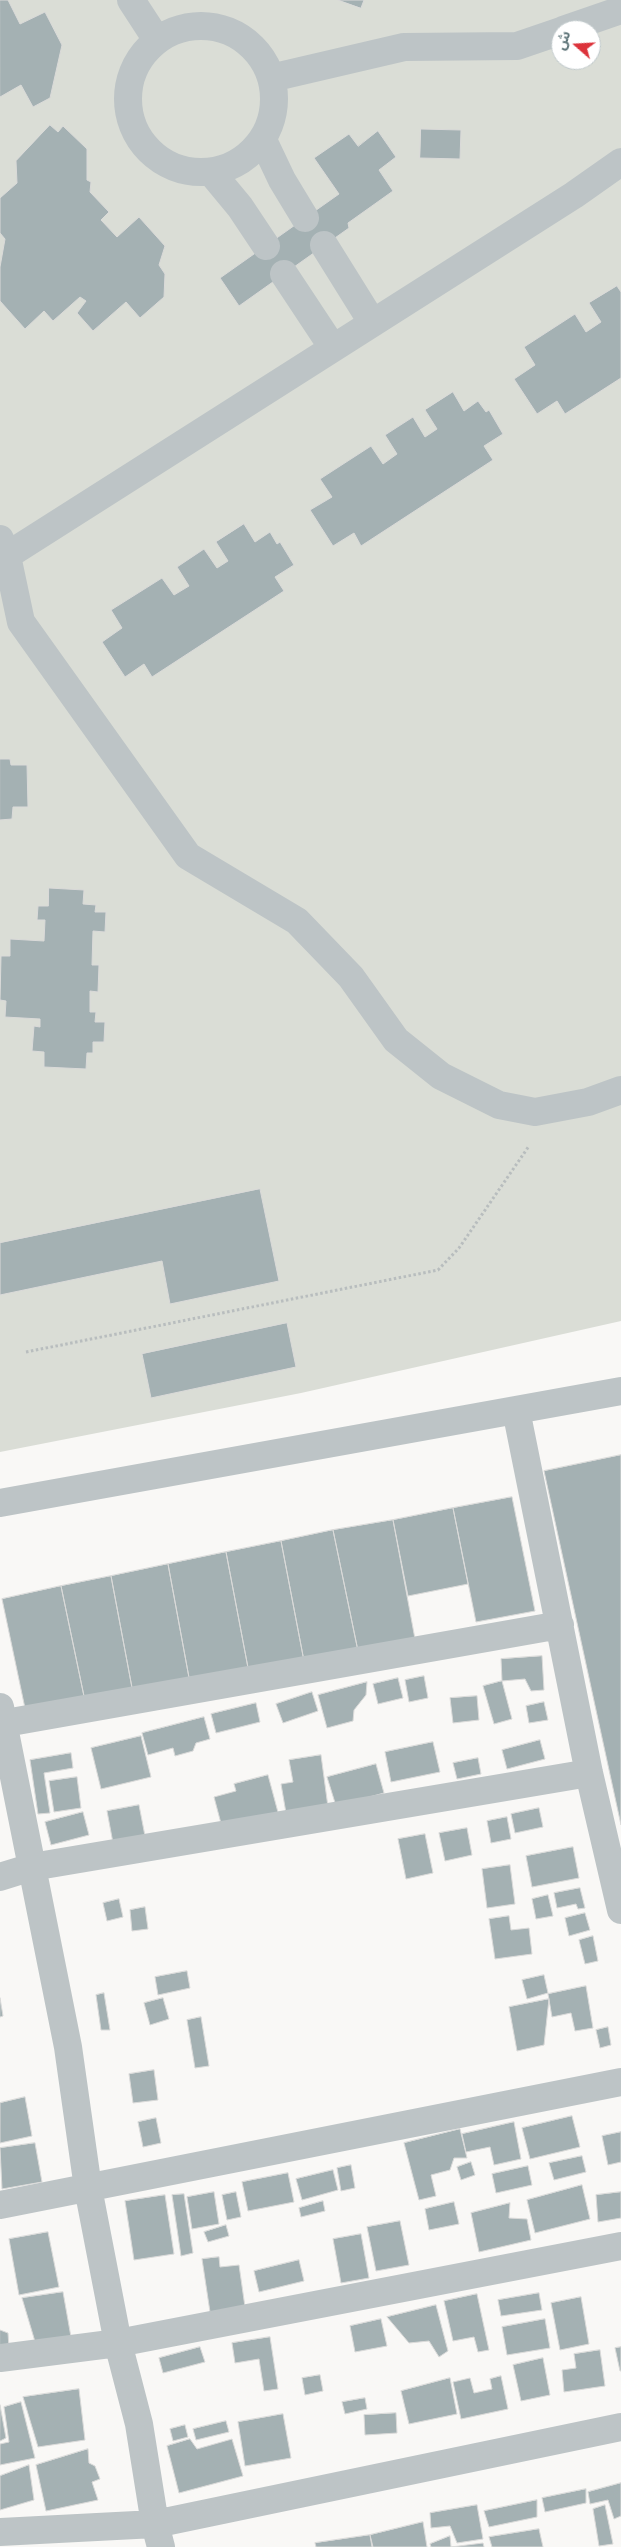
<!DOCTYPE html>
<meta charset="utf-8">
<style>
body{margin:0}
#map{position:relative;width:621px;height:2547px;overflow:hidden;background:#f9f8f6;font-family:"Titillium Web","Noto Sans Arabic",sans-serif}
canvas{display:block}
.north{position:absolute;left:551px;top:20px;width:50px;height:50px;box-sizing:border-box;background:#fff;border:1px solid #bfc8ca;border-radius:50%;rotate:289deg;font-size:14px;font-weight:700;line-height:20px;text-align:center;color:#60767a}
.north::after{content:'';display:block;margin:auto;width:18px;height:22px;background:#dc333b;clip-path:polygon(50% 0,100% 100%,50% 72%,0 100%)}
</style>
<div id="map">
<canvas width="621" height="2547"></canvas>
<div class="north">ش</div>
</div>
<script>
const context = document.querySelector('canvas').getContext('2d');
context.lineJoin = 'round';
function paint(path, color) { context.fillStyle = color; context.fill(path, 'evenodd'); }
function strokePath(path, color, width, dash) { context.strokeStyle = color; context.lineWidth = width; context.lineCap = dash ? 'butt' : 'round'; context.setLineDash(dash || []); context.stroke(path); }
paint(new Path2D(`
 M0 0H621V1321L301 1393 0 1452ZM561 30H591V60H561Z`), '#daddd6');
const building = new Path2D(`
 M0 0H8L20 24 45 12 62 45 50 98 33 107 21 85 0 97Z
 M338 0H364L361 8Z
 M50 125 58 132 63 126 87 149V180L91 182 90 192 109 212 101 220 117 237 139 217 165 246 159 265 165 274 164 297 140 318 126 302 93 331 77 313 86 301 80 297 53 321 44 311 25 329 0 301V267L5 239 0 233V198L17 183 16 161Z
 M421 129 461 130 460 159 420 158Z
 M378 131 396 157 379 170 393 191 348 223 349 228 239 306 220 278 339 194 314 158 349 134 358 146Z
 M617 286 621 292V378L565 414 557 401 537 414 514 379 535 365 524 347 575 314 586 332 601 322 589 303Z
 M453 392 464 411 478 401 486 412 489 410 503 434 484 446 493 460 361 546 354 533 333 546 310 510 332 497 320 479 371 446 383 464 397 454 385 435 413 417 425 437 437 429 425 410Z
 M244 524 255 542 270 532 277 544 280 542 294 565 275 577 284 591 152 677 144 664 125 677 102 642 122 628 111 610 162 578 174 595 189 586 177 567 204 549 217 568 228 561 216 542Z
 M0 759H10L11 765H27L28 807H13L12 819 0 820Z
 M49 888 84 890 83 904 96 905 95 912H106L105 932 93 931 92 965H99L98 992 90 991V1012H96L95 1022H105L104 1042H93V1053H87L86 1069 44 1067V1052L32 1051 34 1026 40 1027V1019L5 1017 6 1001 0 1000 1 956H10V939L44 941 45 920H37L38 906H48Z
 M260 1189 279 1281 170 1304 162 1261 0 1295V1243Z
 M287 1323 296 1367 151 1398 142 1354Z
 M621 1455V1825L544 1471Z
 M512 1497 535 1611 476 1622 453 1508Z
 M453 1508 468 1584 408 1596 393 1520Z
 M393 1520 415 1639 358 1651 333 1530Z
 M333 1530 358 1651 304 1661 281 1541Z
 M281 1541 304 1661 249 1673 226 1552Z
 M226 1552 249 1673 190 1683 168 1564Z
 M168 1564 190 1683 133 1693 111 1576Z
 M111 1576 133 1693 85 1701 61 1586Z
 M61 1586 85 1701 26 1713 2 1599Z
 M542 1656 544 1690 531 1691 525 1679 502 1681 501 1659Z
 M424 1676 428 1698 409 1702 405 1680Z
 M398 1678 403 1698 378 1704 373 1684Z
 M502 1681 512 1719 494 1724 483 1686Z
 M367 1682 366 1695 354 1710 353 1721 327 1728 318 1695Z
 M312 1692 318 1711 283 1723 276 1704Z
 M477 1696 479 1720 453 1723 450 1698Z
 M544 1702 548 1720 529 1723 526 1706Z
 M256 1703 260 1722 216 1733 211 1714Z
 M204 1717 210 1739 196 1743 193 1751 175 1756 173 1748 148 1755 142 1733Z
 M141 1736 151 1777 101 1789 91 1748Z
 M540 1740 545 1759 507 1769 502 1750Z
 M433 1742 440 1772 391 1782 385 1752Z
 M71 1753 73 1768 44 1773 50 1813 38 1814 30 1760Z
 M321 1755 328 1807 286 1813 281 1784 293 1782 289 1760Z
 M478 1758 481 1774 457 1779 453 1763Z
 M376 1764 384 1793 336 1806 327 1777Z
 M268 1775 279 1816 223 1831 214 1797 236 1791 234 1784Z
 M77 1777 81 1808 54 1812 49 1781Z
 M139 1805 145 1836 113 1843 107 1811Z
 M539 1808 543 1827 515 1833 511 1814Z
 M83 1812 89 1835 51 1845 45 1822Z
 M507 1817 511 1839 491 1843 487 1821Z
 M467 1828 472 1855 445 1861 439 1833Z
 M425 1834 433 1873 406 1879 398 1839Z
 M573 1847 579 1878 532 1887 526 1856Z
 M510 1865 515 1904 487 1908 482 1869Z
 M580 1888 585 1908 578 1909 576 1904 557 1908 554 1893Z
 M548 1895 553 1916 536 1919 532 1899Z
 M119 1899 123 1917 107 1921 103 1903Z
 M145 1907 148 1929 132 1931 130 1910Z
 M585 1913 590 1930 569 1936 565 1918Z
 M509 1916 511 1930 529 1928 532 1954 495 1959 489 1919Z
 M593 1936 598 1961 585 1964 579 1940Z
 M187 1971 190 1988 158 1995 155 1977Z
 M544 1975 548 1993 527 1999 522 1980Z
 M586 1986 593 2028 575 2031 571 2013 552 2017 548 1994Z
 M104 1993 110 2030H101L96 1995Z
 M0 1998 3 2016 0 2017Z
 M163 1998 169 2019 150 2025 144 2003Z
 M549 1999 544 2045 517 2051 509 2007Z
 M201 2017 209 2066 195 2068 187 2020Z
 M608 2027 611 2045 600 2048 596 2030Z
 M154 2070 158 2100 133 2103 129 2074Z
 M25 2097 32 2136 0 2143V2103Z
 M572 2116 580 2147 530 2159 522 2128Z
 M156 2118 161 2143 143 2147 138 2122Z
 M514 2122 521 2159 494 2165 490 2147 466 2152 462 2134Z
 M460 2129 467 2158H454L450 2170 431 2175 436 2196 419 2200 404 2143Z
 M621 2132V2162L608 2165 602 2136Z
 M35 2143 42 2182 2 2189 0 2148Z
 M582 2156 586 2172 554 2180 549 2163Z
 M471 2162 475 2175 461 2180 457 2167Z
 M351 2165 355 2188 341 2191 337 2168Z
 M528 2166 532 2185 496 2193 492 2174Z
 M333 2170 338 2190 302 2200 296 2179Z
 M288 2173 294 2202 248 2211 242 2182Z
 M582 2185 590 2219 535 2233 527 2200Z
 M214 2192 219 2224 192 2229 187 2197Z
 M236 2192 241 2217 227 2220 222 2195Z
 M621 2192V2218L598 2222 596 2195Z
 M184 2194 193 2253 181 2256 172 2195Z
 M165 2195 174 2254 134 2260 125 2201Z
 M323 2201 325 2211 301 2217 299 2208Z
 M454 2202 459 2224 429 2230 425 2209Z
 M510 2203 509 2218 527 2219 531 2240 479 2252 471 2213Z
 M400 2221 409 2265 376 2271 367 2227Z
 M226 2225 229 2236 208 2242 204 2232Z
 M48 2232 59 2287 19 2295 9 2239Z
 M361 2234 369 2278 341 2283 333 2239Z
 M219 2257 220 2267 239 2265 245 2307 210 2312 202 2259Z
 M299 2260 304 2281 259 2292 254 2271Z
 M63 2292 71 2337 36 2345 22 2298Z
 M539 2293 542 2310 501 2316 498 2300Z
 M477 2294 489 2350 478 2352 474 2337 453 2341 444 2301Z
 M581 2297 589 2344 560 2350 551 2303Z
 M436 2305 448 2351 439 2357 429 2341 409 2343 387 2317Z
 M381 2319 387 2346 355 2352 350 2326Z
 M545 2319 550 2348 507 2355 502 2327Z
 M0 2330 8 2333 9 2348 0 2349Z
 M270 2337 278 2389 264 2391 259 2359 235 2363 232 2343Z
 M200 2347 205 2362 163 2373 159 2358Z
 M621 2347V2371H620L615 2348Z
 M600 2350 605 2386 564 2392 562 2370 576 2368 574 2354Z
 M543 2358 550 2395 521 2401 513 2365Z
 M320 2375 323 2391 305 2395 302 2378Z
 M501 2376 508 2409 461 2419 453 2382 470 2378 474 2393 492 2389 490 2379Z
 M450 2378 457 2414 409 2424 401 2391Z
 M79 2389 85 2440 38 2447 23 2397Z
 M365 2398 367 2409 345 2414 342 2402Z
 M21 2402 35 2458 0 2465V2444L9 2442 4 2407Z
 M0 2405 6 2438 0 2441Z
 M396 2413 397 2433 365 2435 364 2415Z
 M283 2414 291 2458 245 2466 238 2422Z
 M226 2421 229 2432 196 2440 193 2429Z
 M185 2425 188 2437 173 2441 170 2429Z
 M190 2439 197 2449 232 2439 243 2476 179 2493 167 2446Z
 M88 2449 89 2463 95 2466 100 2479 92 2482 98 2500 46 2511 36 2465Z
 M29 2465 34 2500 0 2510V2476Z
 M621 2483V2516L614 2519 608 2500 590 2504 588 2492Z
 M586 2489V2503L545 2512 542 2498Z
 M537 2500V2517L489 2527 484 2511Z
 M477 2505 483 2539 457 2543 450 2526 431 2528 430 2513Z
 M605 2505 613 2544 599 2546 593 2509Z
 M423 2522 427 2547H373L370 2535Z
 M539 2529 543 2547H492L489 2537Z
 M370 2535 372 2547H316L315 2543Z
 M450 2536 451 2547 483 2543 484 2547H431L430 2544Z`);
paint(building, '#a4b1b3');
strokePath(building, '#dadad9', 1);
strokePath(new Path2D(`
 M26 1352 438 1270 459 1248 529 1146`), '#b8bdbe', 3, [2.5, 2.5]);
strokePath(new Path2D(`
 M131 0 157 40
 M128 99a73 73 0 1 1 146 0a73 73 0 1 1-146 0Z
 M563 30 621 10
 M271 78 404 47 517 46 561 31
 M263 140 282 180 305 218
 M211 172 240 207 266 246
 M324 245 372 322
 M284 274 333 348
 M0 539 7 556 21 622 188 856 297 921 351 977 396 1040 441 1076 499 1105 535 1112 588 1102 621 1090
 M0 560 574 195 621 162
 M516 1410 589 1773 621 1910
 M0 1503 621 1391
 M0 1707 68 2047 88 2188 118 2343 139 2424 155 2524 161 2547
 M0 1724 560 1625
 M0 1877 32 1867 589 1773
 M0 2205 621 2082
 M0 2358 118 2343 621 2246
 M0 2532 155 2524 621 2427`), '#bdc4c6', 28);
</script>
